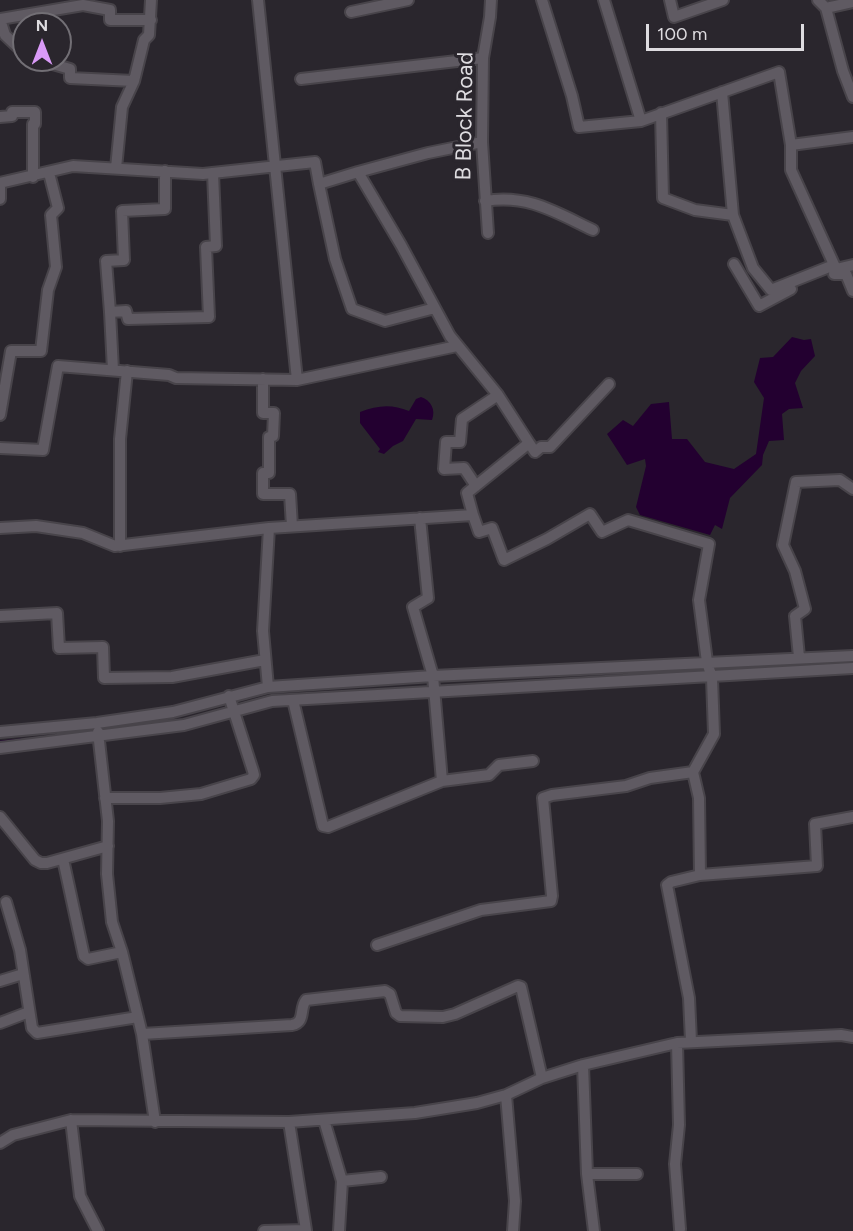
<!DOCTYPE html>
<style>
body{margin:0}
#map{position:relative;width:853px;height:1231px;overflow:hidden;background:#2a262d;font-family:Figtree,sans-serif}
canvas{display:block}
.north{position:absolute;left:12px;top:12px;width:60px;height:60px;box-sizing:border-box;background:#2a262d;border:2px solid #726f75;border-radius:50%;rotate:0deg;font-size:16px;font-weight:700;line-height:24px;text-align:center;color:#dedce0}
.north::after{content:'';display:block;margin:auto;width:21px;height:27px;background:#d99af7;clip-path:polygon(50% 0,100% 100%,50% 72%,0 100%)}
.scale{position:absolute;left:646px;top:24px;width:158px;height:27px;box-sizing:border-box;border:3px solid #dedce0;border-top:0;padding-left:8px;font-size:18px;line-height:21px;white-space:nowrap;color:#dedce0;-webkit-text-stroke:4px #2a262d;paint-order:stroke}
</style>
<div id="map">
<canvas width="853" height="1231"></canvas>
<div class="north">N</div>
<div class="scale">100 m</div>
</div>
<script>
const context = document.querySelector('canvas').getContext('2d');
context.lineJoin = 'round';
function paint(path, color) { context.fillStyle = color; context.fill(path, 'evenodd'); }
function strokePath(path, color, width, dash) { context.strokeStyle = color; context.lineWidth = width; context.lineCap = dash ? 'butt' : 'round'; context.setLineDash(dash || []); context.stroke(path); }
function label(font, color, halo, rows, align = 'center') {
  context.font = font + ' Figtree,sans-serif'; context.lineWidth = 6; context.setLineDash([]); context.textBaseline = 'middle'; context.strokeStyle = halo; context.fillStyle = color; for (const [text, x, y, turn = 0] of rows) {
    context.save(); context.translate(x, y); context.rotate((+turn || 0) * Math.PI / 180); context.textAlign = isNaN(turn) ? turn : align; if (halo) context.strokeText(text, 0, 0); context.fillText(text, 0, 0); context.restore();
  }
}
paint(new Path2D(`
 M792 337 804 340 811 339 815 356 801 371 795 383 803 408 789 409 782 414 784 440 769 441 763 455 762 465 730 498 722 529 715 525 710 535 640 515 636 507 646 466 645 459 627 465 607 434 623 420 633 426 651 404 669 402 672 439H687L705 462 734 469 756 454 764 398 754 382 760 358 773 357Z
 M421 397C431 400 436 410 432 420L416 419 403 441 393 446 384 454 378 452 380 449 360 423V412C378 405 392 404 409 411L416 399Z`), '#230030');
strokePath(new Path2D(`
 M0 742 20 740`), '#230030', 3);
const minor = new Path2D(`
 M542 0 572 96 579 127 641 121
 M604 0 641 121 779 72 791 145 853 137
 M670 0 674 17 723 0
 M818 0 826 8 843 71 853 97
 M826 8 853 2
 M351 12 408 0
 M24 53 5 35 0 19 83 5 110 10V20H151
 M39 60 70 69V78L134 81 144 40 149 35 151 0
 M301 79 483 58
 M722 92 733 215
 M661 113 663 198 695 210 733 215 753 268 771 290 829 267 836 269 853 265
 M0 117 12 116V112H35V124H33V177
 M791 145V170L836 269
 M116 168 122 107 134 81
 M358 172 428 153 482 142
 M0 183 73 166 203 174 315 162 319 184 358 172 401 245 450 336 498 395 529 443 467 493 473 515 269 528 115 546 83 533 36 526 0 528
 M319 184 335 259 352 309 385 321 435 308
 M0 199V183
 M485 201C528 194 555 212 593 230
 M488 233 482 142 483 58 490 17 491 0
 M734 264 759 306 791 289
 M834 274H846L853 291
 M110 312 106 261 124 260 122 211 165 209V171
 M113 370 110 312 126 311 128 319 209 317 206 247 216 246 213 173
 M263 379V413H274L273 436 269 437V473H263V494H290L292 526
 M297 380 457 346
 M0 415 11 351H41L48 290 56 267 51 215 58 208 49 173
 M529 443 535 452 541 447H550L609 384
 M0 448 43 450 58 366 169 375 176 378 297 380 258 0
 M476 486 464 468 444 469 446 442H460L462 419 498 395
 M473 515 479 532 492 528 504 560 547 539 590 514 602 532 628 520 709 544 699 600 707 662 712 678 714 734 693 772 699 798 700 875 817 866 815 824 853 817
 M120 546V439L127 371
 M0 616 57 613 59 648 103 647 104 678 172 677 265 660
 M799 657 795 616 805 609 795 571 783 545 796 482 840 480 853 489
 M268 687 263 631 269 528
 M293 700 323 826 328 827 442 781 433 676 413 607 428 598 420 518
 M0 732 97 723 173 712 268 687 433 676 853 656
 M98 732 108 821 107 874 112 922 122 952 142 1034 155 1122
 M0 748 184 725 272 701 853 668
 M442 781 489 775 499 765 533 761
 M105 798H160L201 794 251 779 254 775 253 771 229 696
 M0 817 35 860 41 863H47L108 846
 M63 859 84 956 88 959 122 952
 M6 902 20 950 32 1028 37 1033 138 1017
 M377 945 481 910 551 901 552 896 543 798 552 795 626 786 650 778 693 772
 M0 981 23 974
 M0 1023 29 1012
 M142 1034 292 1025C306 1022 299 1009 306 1000L385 991 390 994 396 1013 400 1016 443 1017 455 1014 518 986 521 987 542 1078
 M691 1041 689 998 667 885 671 882 700 875
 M677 1043 679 1125 675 1164 680 1229
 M583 1065 587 1174 594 1231
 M506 1095 515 1201 513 1231
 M71 1120 80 1196 98 1231
 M324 1120 342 1181 339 1231
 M0 1143 13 1135 71 1120 289 1122 415 1113 477 1103 506 1095 542 1078 583 1065 677 1043 841 1035 853 1037
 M587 1174H637
 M342 1181 381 1177
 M264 1231 306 1230 289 1122`);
strokePath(minor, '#48444a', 14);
strokePath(minor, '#5f5a62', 10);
label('22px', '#dedce0', '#2a262d', [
 ["B Block Road",465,116,-89]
]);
</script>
